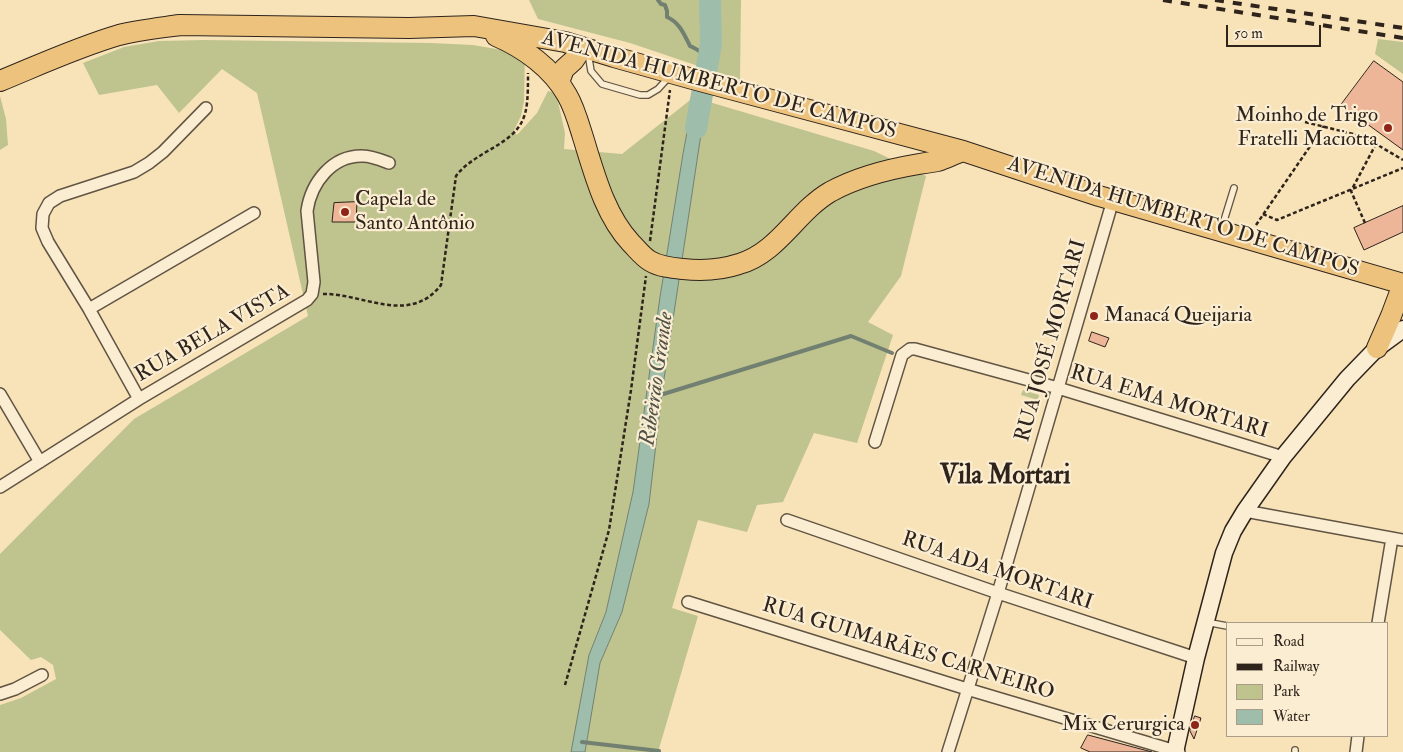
<!DOCTYPE html>
<meta charset="utf-8">
<style>
body{margin:0}
#map{position:relative;width:1403px;height:752px;overflow:hidden;background:#f8e3b9;font-family:"IM FELL Double Pica",serif}
canvas{display:block}
.legend{position:absolute;left:1226px;top:622px;width:162px;height:115px;box-sizing:border-box;background:#faedd2;border:1px solid #a99d89;margin:0;padding:6px 9px;list-style:none;font-size:15px;color:#2f241c}
.legend li{display:flex;align-items:center;gap:10px;height:25px}
.legend b{width:25px;border:1px solid #a99d89}
.scale{position:absolute;left:1226px;top:25px;width:95px;height:22px;box-sizing:border-box;border:2px solid #2f241c;border-top:0;padding-left:6px;font-size:15px;line-height:18px;white-space:nowrap;color:#2f241c;-webkit-text-stroke:4px #faedd2;paint-order:stroke}
</style>
<div id="map">
<canvas width="1403" height="752"></canvas>
<ul class="legend">
<li><b style="height:6px;background:#faedd2"></b>Road</li>
<li><b style="height:6px;background:#2f241c"></b>Railway</li>
<li><b style="height:14px;background:#bfc38e"></b>Park</li>
<li><b style="height:14px;background:#9ebeab"></b>Water</li>
</ul>
<div class="scale">50 m</div>
</div>
<script>
const context = document.querySelector('canvas').getContext('2d');
context.lineJoin = 'round';
function paint(path, color) { context.fillStyle = color; context.fill(path, 'evenodd'); }
function strokePath(path, color, width, dash) { context.strokeStyle = color; context.lineWidth = width; context.lineCap = dash ? 'butt' : 'round'; context.setLineDash(dash || []); context.stroke(path); }
function label(font, color, halo, rows, align = 'center') {
  context.font = font + ' "IM FELL Double Pica",serif'; context.lineWidth = 4.5; context.setLineDash([]); context.textBaseline = 'middle'; context.strokeStyle = halo; context.fillStyle = color; for (const [text, x, y, turn = 0] of rows) {
    context.save(); context.translate(x, y); context.rotate((+turn || 0) * Math.PI / 180); context.textAlign = isNaN(turn) ? turn : align; if (halo) context.strokeText(text, 0, 0); context.fillText(text, 0, 0); context.restore();
  }
}
paint(new Path2D(`
 M529 0H741L740 80 630 43 538 19Z
 M1378 39 1403 42V74L1375 54Z
 M204 40 431 43 473 45 525 54 524 101 521 116 514 130 517 135 537 113 548 91 556 93 565 133 564 149 622 154 694 97 683 154 660 297 633 492 606 612 589 655 571 752H0V705L21 698 56 679 53 665 41 657 31 660 0 630V554L134 419 308 316 257 93 222 69 179 113 157 85 99 95 83 63 124 47 159 41Z
 M0 96 6 119 8 145 0 150Z
 M706 101 874 151 926 176 901 276 868 322 893 335 857 443 814 433 783 502 757 505 747 532 698 520 672 608 698 616 658 752H585L600 663 622 612 649 504 662 392Z
 M1023 390 1039 395 1038 400 1021 395Z`), '#bfc38e');
const water = new Path2D(`
 M694 97 706 101 662 392 649 504 622 612 600 663 585 752H571L589 655 606 612 633 492 660 297 683 154Z`);
paint(water, '#9ebeab');
strokePath(water, '#728072', 1);
strokePath(new Path2D(`
 M658 0 661 4 665 5 667 11V17C679 22 684 34 690 46 699 50 703 53 707 61
 M657 396 851 336 892 353
 M582 742 659 751`), '#728072', 4);
strokePath(new Path2D(`
 M696 128 711 44 710 0`), '#9ebeab', 22);
const building = new Path2D(`
 M1374 61 1403 82V150L1341 105Z
 M357 202 356 222H332L334 203Z
 M1403 206V232L1364 250 1354 228Z
 M1092 332 1109 338 1105 347 1089 341Z
 M1195 716 1201 718 1194 739 1190 731Z
 M1088 735 1152 752H1090L1081 748Z`);
paint(building, '#eeb698');
strokePath(building, '#2f241c', 1);
const lane = new Path2D(`
 M588 53 591 71 602 84 640 95H648L658 89 669 77
 M1222 227 1234 188
 M1206 622 1227 626
 M1295 752V750`);
const street = new Path2D(`
 M89 309 254 213
 M0 394 40 462
 M139 399 89 309 48 242 42 228 43 214 49 203 60 196 134 172 149 163 163 152 206 108
 M875 442 902 355 910 349H915L1058 388 1283 457
 M0 487 139 399 307 300 312 294 314 282 307 211C311 183 332 155 363 156 371 156 381 160 389 163
 M1245 511 1403 540
 M787 520 998 593 1196 658
 M688 602 967 689 1179 752
 M1378 623 1392 538
 M0 694 15 689 42 675
 M948 752 998 593 1113 200
 M1356 752 1358 736`);
const secondary = new Path2D(`
 M1175 752 1196 658 1224 553 1233 531 1245 511 1283 457 1347 379 1377 348 1403 329`);
const highway = new Path2D(`
 M496 36C524 48 552 68 567 95 574 107 578 121 582 134 594 172 604 214 631 243 637 249 643 257 650 261 660 267 672 268 683 269 702 271 721 270 739 264 778 253 796 212 830 192 857 177 889 169 919 164 925 163 932 162 938 161 946 158 955 154 963 151
 M0 81C39 65 78 47 119 35 139 30 159 28 180 25L409 28 474 26 565 42 614 57 689 78 963 151 1099 196 1403 284
 M559 82 564 69 574 60 582 48
 M1377 348 1391 316 1403 284`);
strokePath(lane, '#615443', 8);
strokePath(street, '#615443', 14);
strokePath(secondary, '#2f241c', 19);
strokePath(highway, '#2f241c', 22);
strokePath(new Path2D(`
 M1305 122 1353 134 1376 144 1403 160
 M1263 214 1277 220 1403 168
 M1365 223 1351 191 1376 144
 M1256 225 1324 126
 M650 241 670 90
 M323 294C363 293 409 326 441 285L456 176C464 165 475 159 486 152 527 129 528 118 528 73
 M565 685 609 530 631 390 646 276`), '#2f241c', 2.5, [4, 2.5]);
strokePath(lane, '#faedd2', 5.5);
strokePath(street, '#faedd2', 11);
strokePath(secondary, '#faedd2', 16);
strokePath(highway, '#ecc27c', 20);
strokePath(new Path2D(`
 M1163 0 1403 38
 M1215 0 1403 28`), '#2f241c', 4, [9, 9]);
for (const [x, y, r, color] of [
 [1388,128,5,"#8f2418"],
 [345,212,5,"#8f2418"],
 [1094,316,5,"#8f2418"],
 [1195,725,5,"#8f2418"]
]) { const dot = new Path2D(); dot.arc(x, y, r, 0, 2 * Math.PI); context.fillStyle = color; context.fill(dot); strokePath(dot, '#faedd2', 2); }
label('21px', '#2f241c', '#faedd2', [
 ["AVENIDA HUMBERTO DE CAMPOS",719,86,15],
 ["AVENIDA HUMBERTO DE CAMPOS",1183,218,17],
 ["RUA BELA VISTA",213,334,-30],
 ["RUA JOSÉ MORTARI",1052,341,-74],
 ["RUA EMA MORTARI",1169,403,17],
 ["RUA ADA MORTARI",997,572,19],
 ["RUA GUIMARÃES CARNEIRO",908,650,17]
]);
label('21px', '#2f241c', '#faedd2', [
 ["Moinho de Trigo",1378,116],
 ["Fratelli Maciotta",1378,140],
 ["Capela de",355,200,"left"],
 ["Santo Antônio",355,224,"left"],
 ["Manacá Queijaria",1104,316,"left"],
 ["Mix Cerurgica",1185,725]
], 'right');
label('italic 22px', '#505247', '#faedd2', [
 ["Ribeirão Grande",658,379,-82]
]);
label('bold 26px', '#2f241c', '#faedd2', [
 ["Vila Mortari",1005,477]
]);
</script>
